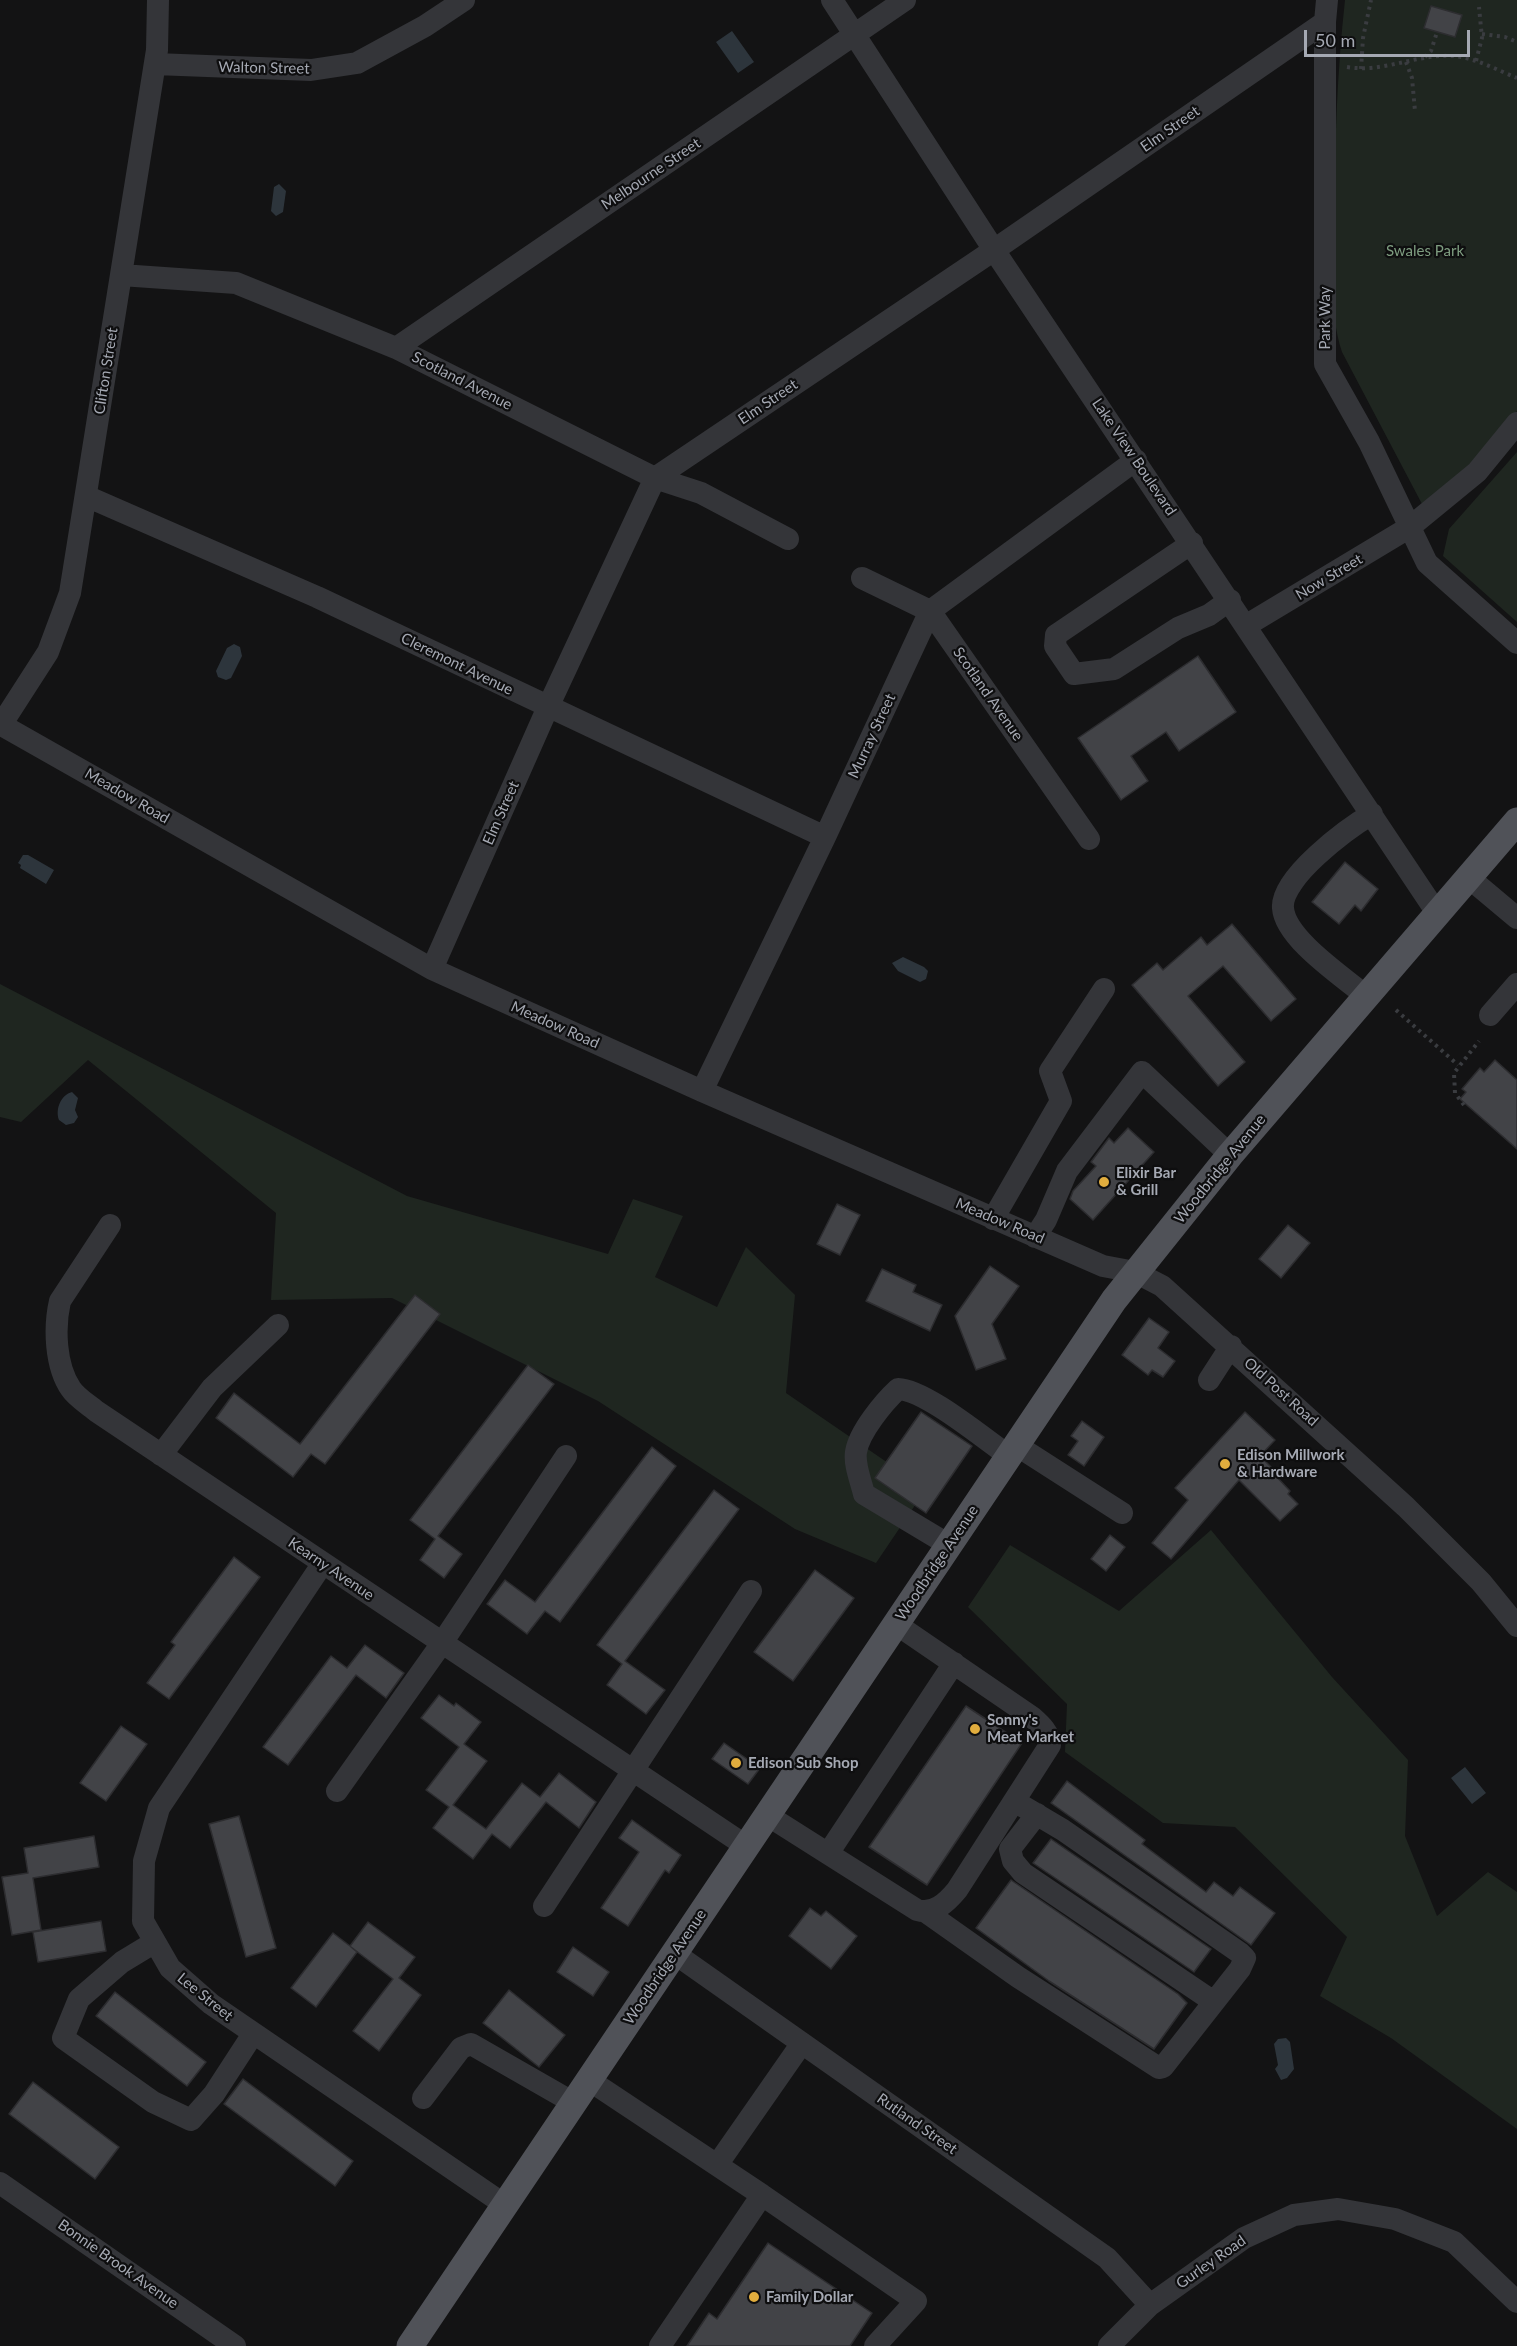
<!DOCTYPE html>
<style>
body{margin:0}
#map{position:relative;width:1517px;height:2346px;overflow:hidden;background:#131314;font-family:Lato,sans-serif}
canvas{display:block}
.scale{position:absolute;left:1304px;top:30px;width:166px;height:27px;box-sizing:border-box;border:3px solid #a5a9b3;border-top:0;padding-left:8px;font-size:18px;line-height:21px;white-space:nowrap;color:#a5a9b3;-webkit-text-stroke:4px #0e0e0f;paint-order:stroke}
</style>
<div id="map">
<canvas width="1517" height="2346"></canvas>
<div class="scale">50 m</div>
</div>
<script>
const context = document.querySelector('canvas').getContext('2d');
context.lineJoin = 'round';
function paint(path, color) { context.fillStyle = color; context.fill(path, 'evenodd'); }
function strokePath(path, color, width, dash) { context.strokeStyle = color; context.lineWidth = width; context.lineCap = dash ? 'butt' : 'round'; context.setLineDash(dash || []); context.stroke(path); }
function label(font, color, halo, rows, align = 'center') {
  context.font = font + ' Lato,sans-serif'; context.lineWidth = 4.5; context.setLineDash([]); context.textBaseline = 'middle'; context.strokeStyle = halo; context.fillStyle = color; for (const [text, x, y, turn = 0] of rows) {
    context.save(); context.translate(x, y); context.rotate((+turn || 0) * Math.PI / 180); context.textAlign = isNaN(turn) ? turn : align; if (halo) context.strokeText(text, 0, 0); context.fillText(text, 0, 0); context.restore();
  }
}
paint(new Path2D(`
 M1345 0H1517V411L1481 456 1422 504 1342 352C1328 308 1333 260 1334 215 1335 143 1337 72 1345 0Z
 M1517 452V622L1443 556 1449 529Z
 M0 984 407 1196 608 1254 633 1199 683 1216 655 1277 717 1307 746 1247 795 1295 786 1393 926 1489 876 1563 795 1529 598 1401 392 1298 271 1300 276 1213 88 1060 21 1122 0 1117Z
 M1211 1530 1332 1677 1408 1760 1405 1836 1437 1916 1488 1872 1517 1892V2129L1391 2038 1320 1996 1347 1937 1235 1827 1163 1823 1065 1752 1067 1704 968 1607 1010 1545 1119 1611Z`), '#1f2620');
paint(new Path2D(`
 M732 31 754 62 738 73 716 42Z
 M279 184 286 191 283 212 276 216 271 211 274 187Z
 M234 644 240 647 242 656 231 678 226 680 218 677 216 671 227 648Z
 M23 855H28L54 870 46 884 20 868 21 865 18 863Z
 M903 957 924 967 928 971 926 979 920 982 898 971 892 963Z
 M72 1092 78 1098 75 1110 78 1117 74 1123 66 1125 59 1120C55 1109 61 1095 72 1092Z
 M1465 1767 1486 1793 1472 1804 1451 1778Z
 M1286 2038 1290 2042 1294 2069 1287 2078 1281 2080 1275 2069 1278 2065 1274 2044 1278 2039Z`), '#2d353c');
const building = new Path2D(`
 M1431 6 1462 15 1455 37 1424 28Z
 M1198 656 1236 712 1179 751 1166 732 1131 756 1148 781 1121 800 1078 738Z
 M1345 862 1378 889 1361 911 1355 905 1339 924 1312 902Z
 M1232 924 1296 999 1271 1021 1223 966 1188 996 1245 1062 1218 1086 1132 985 1157 963 1163 970 1201 937 1207 945Z
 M1495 1060 1517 1080V1149L1460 1099 1466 1092 1462 1089 1480 1068 1484 1072Z
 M1128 1128 1154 1152 1093 1220 1070 1199 1073 1191 1096 1166 1091 1162 1109 1138 1114 1143Z
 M837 1204 860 1215 840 1255 817 1244Z
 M1288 1225 1310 1243 1281 1278 1259 1259Z
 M990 1266 1019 1286 992 1324 1006 1359 976 1370 955 1316Z
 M882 1269 916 1285 913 1292 942 1305 930 1331 866 1301Z
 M415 1295 440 1314 325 1464 311 1454 293 1477 216 1418 234 1393 300 1444Z
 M1149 1318 1169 1332 1158 1348 1175 1361 1163 1377 1152 1370 1148 1375 1122 1355Z
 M528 1365 554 1384 438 1536 462 1554 444 1578 420 1560 435 1539 410 1520Z
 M921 1412 972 1446 926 1513 875 1478Z
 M1245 1412 1275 1440 1260 1456 1277 1473 1275 1475 1290 1491 1288 1494 1298 1504 1280 1521 1239 1480 1171 1559 1152 1543 1188 1500 1175 1488Z
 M1082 1421 1104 1437 1084 1466 1068 1455 1078 1441 1071 1436Z
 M652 1447 676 1466 560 1622 545 1611 527 1634 487 1604 505 1580 535 1602Z
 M714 1490 739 1509 625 1661 665 1690 646 1714 607 1685 622 1664 597 1645Z
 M1110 1535 1125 1547 1106 1571 1091 1559Z
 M234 1557 260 1577 169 1699 147 1683 175 1645 171 1642Z
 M815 1570 854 1598 793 1681 754 1652Z
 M365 1645 404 1673 386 1698 356 1675 288 1765 263 1747 331 1656 347 1668Z
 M439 1695 454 1706 456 1703 481 1722 464 1744 487 1761 453 1805 486 1829 522 1783 540 1797 559 1773 596 1802 579 1828 546 1802 510 1848 492 1834 473 1859 433 1828 449 1807 426 1790 459 1747 421 1718Z
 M966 1706 1022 1743 927 1885 869 1847Z
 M121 1726 147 1744 106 1801 80 1783Z
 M724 1743 760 1768 748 1784 712 1759Z
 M1067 1781 1145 1840 1142 1844 1206 1892 1214 1882 1233 1896 1240 1887 1275 1913 1251 1945 1051 1803Z
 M239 1816 276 1948 246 1957 209 1824Z
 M632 1820 681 1855 669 1873 665 1870 628 1926 601 1908 639 1852 619 1838Z
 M94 1836 99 1867 33 1878 41 1930 12 1935 2 1877 28 1873 24 1848Z
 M1051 1839 1211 1949 1194 1972 1033 1863Z
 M1011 1880 1178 1994 1187 2003 1154 2049 1049 1981 976 1928Z
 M810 1908 821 1916 826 1911 857 1936 831 1969 789 1936Z
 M101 1921 106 1951 38 1962 33 1932Z
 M368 1922 415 1957 399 1978 421 1995 379 2051 353 2031 393 1979 351 1947 357 1952 316 2007 291 1988 333 1933 350 1946Z
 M573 1947 609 1972 593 1996 557 1972Z
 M509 1990 565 2035 539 2067 483 2023Z
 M115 1992 206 2062 187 2086 96 2016Z
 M243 2079 353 2161 335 2186 224 2104Z
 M33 2082 119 2147 95 2179 9 2114Z
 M768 2243 872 2313 850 2346H687L709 2313 717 2319Z`);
paint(building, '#424347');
strokePath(building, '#2d2d30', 1.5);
strokePath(new Path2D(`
 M1482 34 1505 37 1517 42
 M1425 57 1431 51 1437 32
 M1476 61 1482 38 1479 7
 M1406 62 1412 78 1415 111
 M1347 67C1384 73 1415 54 1452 56 1474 57 1497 70 1517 78
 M1361 69 1363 38 1371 0
 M1396 1010 1458 1065
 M1464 1105 1455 1093 1454 1073 1479 1041`), '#3a3c40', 4, [3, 4.5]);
strokePath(new Path2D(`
 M832 0 994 250 1437 913
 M1327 0 1325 22V364L1369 442 1427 563 1517 643
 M155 64 311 70 357 63 425 26 464 0
 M121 275 236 283 396 348 655 478 701 493 788 539
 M396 348 905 0
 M86 496 317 597 825 837
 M1192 543 1056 635 1055 646 1074 674 1114 669 1178 628 1209 615 1230 600
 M862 578 930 611 1089 839
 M1247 625 1410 527 1477 472 1517 423
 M0 724 432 969 702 1091 1103 1266 1135 1272 1162 1286 1406 1507 1481 1582 1517 1626
 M1 725 48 652 70 593 157 50 158 0
 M1468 877 1517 918
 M432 969 548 707 655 478 994 250 1325 22
 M1367 997C1345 978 1285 939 1283 908 1280 878 1348 828 1372 814
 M1490 1015 1517 984
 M702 1091 825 837 930 611 1136 460
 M993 1219 1061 1101 1050 1071 1104 989
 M110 1225 60 1301C54 1327 55 1366 71 1389 77 1398 88 1404 96 1411L746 1846
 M1035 1237 1046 1220 1067 1171 1142 1072 1230 1155
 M1209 1380 1231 1346
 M1016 1445 1122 1513
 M161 1455 212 1388 278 1325
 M949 1545 864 1494C861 1481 854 1465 856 1452 859 1432 884 1402 898 1389 926 1390 984 1439 1009 1456
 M323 1563 159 1808 144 1861 143 1921 170 1968 211 2004 505 2205
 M337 1791 442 1643 566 1456
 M1037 1814 1010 1849 1013 1861 1023 1873 1214 2002
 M767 1815 917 1910C934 1915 947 1902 957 1890L1050 1745C1050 1733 1041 1725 1032 1717L896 1624
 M829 1852 954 1663
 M544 1906 751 1591
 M926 1912 1018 1977 1159 2068 1163 2067 1240 1969 1245 1958 1240 1953 1063 1830 1014 1801
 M155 1942 122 1962 79 1999 63 2038 153 2102 191 2120 214 2094 253 2034
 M674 1953 1107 2258 1150 2305
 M589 2080 762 2195 660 2346
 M423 2098 461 2048 471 2044 574 2103
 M717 2165 802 2043
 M0 2183 235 2346
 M762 2195 916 2301 875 2346
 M1109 2346 1150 2305 1244 2238 1294 2215 1338 2209 1395 2219 1454 2242 1517 2302`), '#343539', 22);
strokePath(new Path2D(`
 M410 2346 1114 1300 1230 1155 1517 821`), '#505258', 27);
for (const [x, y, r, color] of [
 [1104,1182,6,"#e1ad3e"],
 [1225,1464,6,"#e1ad3e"],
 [975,1729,6,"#e1ad3e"],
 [736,1763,6,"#e1ad3e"],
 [754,2297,6,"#e1ad3e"]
]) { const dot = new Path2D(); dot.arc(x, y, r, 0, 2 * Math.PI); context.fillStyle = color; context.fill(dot); strokePath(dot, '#0e0e0f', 2); }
label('15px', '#a5a9b3', '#0e0e0f', [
 ["Walton Street",264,68,1],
 ["Elm Street",1170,129,-35],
 ["Melbourne Street",651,174,-34],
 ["Park Way",1325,318,-90],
 ["Clifton Street",106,371,-81],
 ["Scotland Avenue",462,381,27],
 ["Elm Street",768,402,-34],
 ["Lake View Boulevard",1134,457,56],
 ["Now Street",1329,577,-31],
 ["Cleremont Avenue",457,664,26],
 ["Scotland Avenue",988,694,55],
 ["Murray Street",872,736,-65],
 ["Meadow Road",127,796,30],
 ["Elm Street",501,813,-66],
 ["Meadow Road",555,1025,24],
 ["Woodbridge Avenue",1220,1169,-51],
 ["Meadow Road",1000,1221,23],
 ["Old Post Road",1281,1392,42],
 ["Woodbridge Avenue",937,1563,-56],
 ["Kearny Avenue",331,1569,34],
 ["Woodbridge Avenue",665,1967,-56],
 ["Lee Street",205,1997,39],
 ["Rutland Street",917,2124,35],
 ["Gurley Road",1211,2262,-35],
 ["Bonnie Brook Avenue",118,2264,35]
]);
label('15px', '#7e9d80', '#0e0e0f', [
 ["Swales Park",1425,251]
]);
label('bold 15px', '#a5a9b3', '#0e0e0f', [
 ["Elixir Bar",1116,1173],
 ["& Grill",1116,1190],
 ["Edison Millwork",1237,1455],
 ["& Hardware",1237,1472],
 ["Sonny's",987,1720],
 ["Meat Market",987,1737],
 ["Edison Sub Shop",748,1763],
 ["Family Dollar",766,2297]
], 'left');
</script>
